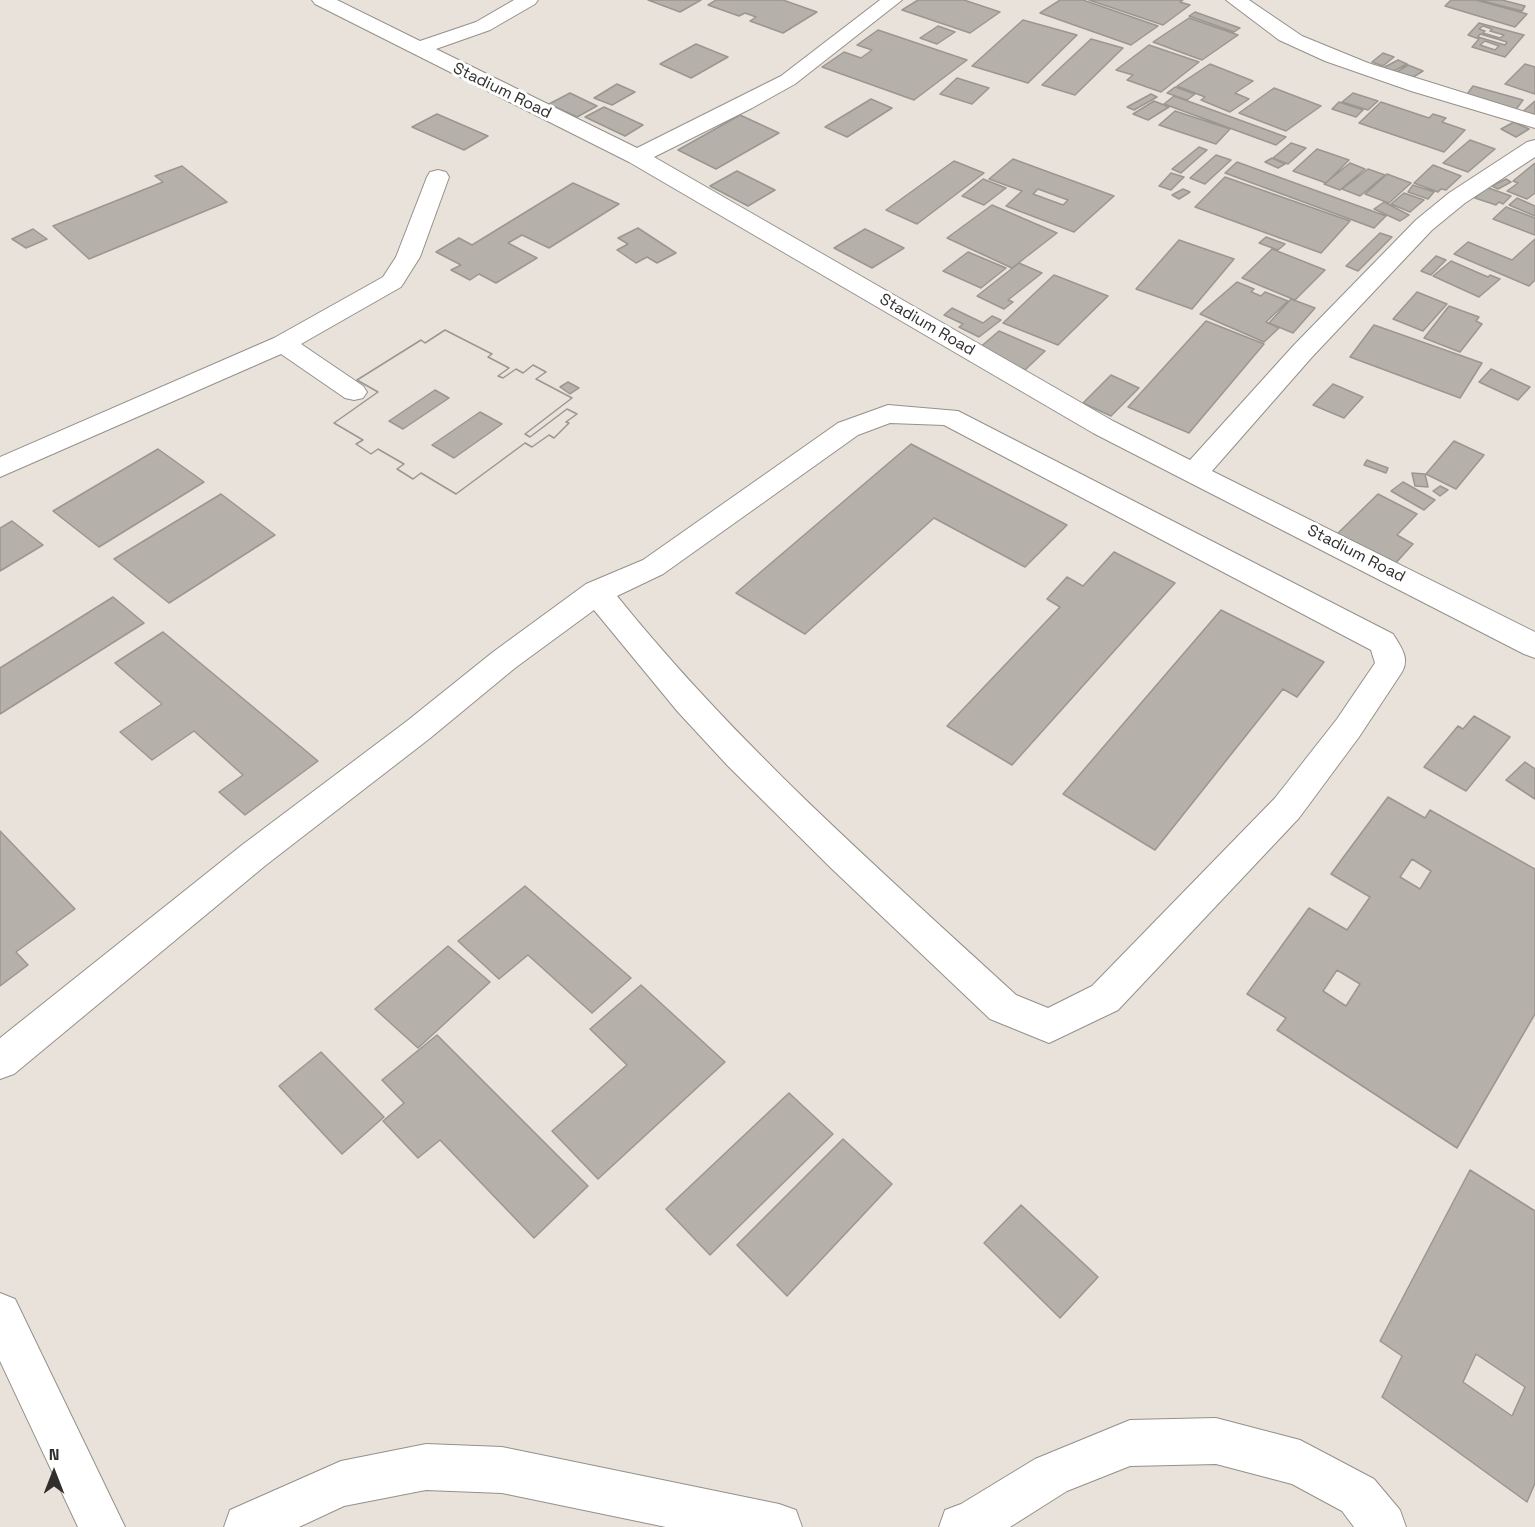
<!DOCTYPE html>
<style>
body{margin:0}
#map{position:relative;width:1535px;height:1527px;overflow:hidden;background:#e8e2db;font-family:"Space Grotesk",sans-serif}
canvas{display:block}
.north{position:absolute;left:24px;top:1443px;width:60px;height:60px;-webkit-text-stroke:4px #fff;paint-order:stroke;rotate:0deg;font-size:16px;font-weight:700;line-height:24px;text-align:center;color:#312f2d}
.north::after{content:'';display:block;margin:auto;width:21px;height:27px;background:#312f2d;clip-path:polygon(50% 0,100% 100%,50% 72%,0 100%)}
</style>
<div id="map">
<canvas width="1535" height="1527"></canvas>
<div class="north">N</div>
</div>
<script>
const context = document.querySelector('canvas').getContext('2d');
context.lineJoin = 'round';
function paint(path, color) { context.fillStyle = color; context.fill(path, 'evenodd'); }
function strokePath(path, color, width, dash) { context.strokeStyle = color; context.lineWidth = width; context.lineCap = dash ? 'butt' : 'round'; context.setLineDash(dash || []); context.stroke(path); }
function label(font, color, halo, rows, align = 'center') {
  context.font = font + ' "Space Grotesk",sans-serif'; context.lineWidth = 6; context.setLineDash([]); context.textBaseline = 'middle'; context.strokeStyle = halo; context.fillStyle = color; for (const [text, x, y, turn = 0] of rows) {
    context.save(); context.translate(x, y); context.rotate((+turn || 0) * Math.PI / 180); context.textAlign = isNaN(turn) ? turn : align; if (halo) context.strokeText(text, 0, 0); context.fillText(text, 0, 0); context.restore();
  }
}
const building = new Path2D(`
 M648 0H701L680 12Z
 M716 0H783L817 12 783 33 750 21 756 17 745 13 739 16 708 5Z
 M918 0H964L1000 12 970 33 902 10Z
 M1060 0H1083L1158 26 1131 45 1040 13Z
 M1089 0H1183L1180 2 1190 5 1163 25Z
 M1451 0H1476L1527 14 1515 27 1445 6Z
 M1479 0H1502L1525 6 1522 11Z
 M1195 12 1240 28 1234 32 1189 16Z
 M1189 18 1238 35 1202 60 1153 42Z
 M1023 20 1077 35 1028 83 972 66Z
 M1479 23 1524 35 1505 57 1472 47 1479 39 1468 35ZM1483 26 1492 29 1490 31 1504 35 1500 38 1483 33 1485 31 1479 29ZM1480 34 1507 42 1505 45 1478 37ZM1485 41 1499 46 1495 50 1480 45Z
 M938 26 955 32 937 44 920 38Z
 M878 30 967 60 914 100 822 67 844 52 861 58 872 50 857 45Z
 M1091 39 1123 48 1075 95 1042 85Z
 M696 44 728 57 691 78 660 64Z
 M1149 45 1199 62 1161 92 1127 80 1133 75 1116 70Z
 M1383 53 1394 57 1383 66 1372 62Z
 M1398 60 1407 64 1390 73 1381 69Z
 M1210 64 1253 81 1235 93 1249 99 1230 112 1201 100 1205 97 1177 86Z
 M1525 64 1535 67V94L1505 84Z
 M1408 65 1423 71 1410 79 1395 73Z
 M957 78 989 88 972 104 940 94Z
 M617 84 635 92 612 105 594 98Z
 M1473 86 1523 100 1515 111 1465 97Z
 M1175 87 1195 94 1187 100 1167 93Z
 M1274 88 1321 106 1286 131 1239 113Z
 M570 93 597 106 577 117 549 104Z
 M1353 93 1378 101 1368 110 1342 102Z
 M1151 94 1157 97 1134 110 1127 107Z
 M1174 96 1286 137 1276 145 1164 104Z
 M871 99 892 108 847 137 825 127Z
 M1154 101 1169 107 1148 120 1133 114Z
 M1535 101V118L1521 113Z
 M1339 102 1363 110 1356 117 1332 109Z
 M1381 102 1429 118 1433 114 1446 118 1442 122 1465 130 1444 152 1359 123Z
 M604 107 643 125 625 136 585 117Z
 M1175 111 1230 129 1216 144 1159 125Z
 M437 114 488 136 464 150 412 127Z
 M740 115 779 133 716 169 678 150Z
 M1514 122 1529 129 1516 137 1501 129Z
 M1470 140 1495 149 1468 172 1443 163Z
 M1291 143 1306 148 1288 164 1273 158Z
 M1199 147 1207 150 1181 173 1172 169Z
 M1317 149 1349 160 1326 183 1293 171Z
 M1216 155 1231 160 1205 184 1190 178Z
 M1272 158 1285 164 1278 168 1265 162Z
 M1013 159 1114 196 1074 232 1006 206 1022 191 989 179ZM1038 189 1068 200 1063 205 1033 194Z
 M954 161 984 173 917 224 886 210Z
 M1237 162 1386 216 1374 228 1225 173Z
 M1350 163 1365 169 1340 190 1324 184Z
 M1535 163V193L1527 199 1507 191 1518 183 1513 181Z
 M1433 165 1461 176 1446 190 1441 189 1438 192 1414 183Z
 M182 166 227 202 89 259 53 226 163 182 155 176Z
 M1368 169 1385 175 1360 196 1342 189Z
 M737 171 775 190 748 206 710 186Z
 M1171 173 1184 177 1171 190 1159 186Z
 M1387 174 1411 183 1389 203 1365 194Z
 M1225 177 1350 221 1321 253 1195 207Z
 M983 179 1006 188 984 205 962 196Z
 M1506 179 1511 182 1498 189 1492 186Z
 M573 183 619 204 549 248 522 235 508 243 537 258 496 283 479 274 470 280 451 270 461 265 436 252 459 238 472 245Z
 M1413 185 1434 192 1428 199 1408 192Z
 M1486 187 1511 196 1503 204 1499 202 1496 205 1475 198Z
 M1183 189 1190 192 1179 199 1172 195Z
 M1404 193 1424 200 1410 212 1391 204Z
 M1517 198 1535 206V216L1509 205Z
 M1384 202 1409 215 1400 221 1374 209Z
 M992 205 1057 233 1012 268 947 238Z
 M1506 207 1535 218V235L1493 219Z
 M638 228 676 253 657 263 647 257 636 263 617 250 628 244 618 238Z
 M33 229 47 239 26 248 12 239Z
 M865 229 904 248 872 268 834 248Z
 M1380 233 1392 237 1358 271 1346 266Z
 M1266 237 1285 244 1278 250 1259 243Z
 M1535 239V280L1529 286 1454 254 1468 242 1512 260Z
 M1179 240 1234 259 1192 309 1136 289Z
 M1272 249 1325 270 1295 300 1242 278Z
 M968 252 1006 268 981 288 943 271Z
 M1436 256 1446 260 1431 275 1421 271Z
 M1451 261 1488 277 1490 275 1500 279 1479 297 1433 276Z
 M1019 263 1042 273 1008 300 1013 302 1004 309 977 296Z
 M1054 275 1108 296 1058 345 1003 323Z
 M1237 282 1254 289 1251 292 1261 296 1265 292 1288 301 1266 322 1279 328 1264 342 1200 314Z
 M1417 292 1447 304 1423 331 1393 319Z
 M1291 299 1315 308 1293 333 1269 323Z
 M1449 306 1479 317 1476 321 1482 324 1460 352 1424 338Z
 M952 308 983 323 992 316 1001 320 979 337 959 327 963 324 944 315Z
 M1206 321 1264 344 1189 433 1128 407Z
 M1374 325 1482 363 1460 398 1350 357Z
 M445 330 492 354 488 357 509 368 498 376 503 378 516 369 523 373 533 365 546 372 536 379 572 398 525 434 530 437 567 409 577 414 566 422 569 423 554 438 549 435 532 447 525 443 456 494 421 473 413 479 397 469 404 464 378 449 371 454 356 444 363 440 334 423 378 392 357 380 421 340 425 343ZM435 390 449 398 403 429 389 421ZM480 412 502 424 454 458 432 445Z
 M445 330 492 354 488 357 509 368 498 376 503 378 516 369 523 373 533 365 546 372 536 379 572 398 525 434 530 437 567 409 577 414 566 422 569 423 554 438 549 435 532 447 525 443 456 494 421 473 413 479 397 469 404 464 378 449 371 454 356 444 363 440 334 423 378 392 357 380 421 340 425 343Z
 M999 331 1045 351 1025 370 978 349Z
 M1491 369 1530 387 1518 400 1479 382Z
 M1111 375 1139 388 1111 416 1083 403Z
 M568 382 579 388 570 394 560 387Z
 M1333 384 1363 397 1344 418 1313 405Z
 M1454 441 1484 455 1456 489 1426 474Z
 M911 444 1067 525 1025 567 934 518 805 634 736 593Z
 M158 449 204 482 99 547 53 511Z
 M1367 460 1388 468 1386 473 1364 465Z
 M1412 473 1425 474 1428 487 1415 486Z
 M1403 482 1435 500 1424 510 1391 491Z
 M1440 486 1448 490 1440 496 1433 491Z
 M221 494 275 535 169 603 114 559Z
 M1378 494 1417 514 1397 535 1413 544 1393 566 1336 535Z
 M12 521 43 545 0 571V528Z
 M1114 552 1175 583 1012 765 947 726 1060 607 1047 599 1067 577 1083 586Z
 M113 597 144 623 0 714V668Z
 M1221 610 1324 662 1297 697 1283 689 1155 850 1063 794Z
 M163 632 318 761 245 815 219 792 243 775 194 731 152 760 120 732 162 704 115 663Z
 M1474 716 1510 737 1466 791 1424 767 1458 726 1463 729Z
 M1525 762 1535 769V799L1506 780Z
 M1388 797 1425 818 1430 810 1535 869V1014L1457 1148 1277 1030 1286 1018 1247 994 1309 908 1347 930 1370 897 1331 874ZM1412 859 1431 871 1420 889 1400 877ZM1337 970 1360 984 1346 1006 1323 991Z
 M0 831 75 909 16 952 28 965 0 986Z
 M525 886 631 978 592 1013 528 955 499 979 458 941Z
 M448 946 490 982 418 1048 375 1009Z
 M641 985 725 1062 598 1179 552 1131 627 1065 590 1029Z
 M437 1035 588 1186 534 1238 440 1140 418 1158 383 1121 404 1103 382 1080Z
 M321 1052 384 1117 342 1154 279 1086Z
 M789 1093 833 1134 710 1255 666 1209Z
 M843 1139 892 1184 787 1296 737 1245Z
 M1470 1170 1535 1211V1483L1527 1502 1382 1397 1402 1356 1380 1341ZM1476 1354 1525 1387 1512 1416 1463 1382Z
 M1021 1205 1098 1277 1060 1318 984 1243Z`);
paint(building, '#b5b0aa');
strokePath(building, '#9b9690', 1.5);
const minor = new Path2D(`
 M312 0H337L420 41 476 22 514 0H538L535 4 490 30 436 49 637 148 781 76 880 0H902L795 84 752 108 654 157 1113 421 1190 460 1294 345 1416 220 1449 193 1527 142 1535 140V157L1465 203 1432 230 1312 357 1212 471 1535 632V658L1524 654 1093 433 629 162 315 4Z
 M1226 0H1249L1302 36 1368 63 1535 115V128L1411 91 1325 61 1279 40Z
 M438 170 446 172 449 177 420 257 401 287 301 344 363 386 367 392 363 398 354 400 345 398 281 354 0 477V457L274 338 383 277 396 257 427 177 430 172Z
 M888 405 958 411 1393 634C1401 647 1410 658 1402 672L1359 737 1299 818 1118 1010 1049 1043 990 1019 831 868 728 766 678 712 594 610 515 668 429 739 266 865 14 1074 0 1079V1038L242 845 407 721 493 652 586 584 643 560 838 423ZM890 423 944 425 1371 650 1375 663 1337 719 1275 798 1092 986 1048 1008 1016 995C877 867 735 743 617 596L663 574 858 435Z
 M0 1293 15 1299 125 1527H78L0 1361Z
 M1216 1418 1300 1440 1374 1479 1400 1510 1406 1527H1354L1342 1511 1292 1484 1216 1464 1130 1466 1067 1491 1010 1527H939L945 1510 961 1504 1035 1459 1130 1420Z
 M426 1444 502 1447 779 1504 796 1510 802 1527H666L502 1493 426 1490 344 1506 299 1527H224L230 1510 341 1461Z`);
strokePath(minor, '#95908a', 2);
paint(minor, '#fff');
label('16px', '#312f2d', '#fff', [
 ["Stadium Road",502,91,26],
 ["Stadium Road",927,325,30],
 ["Stadium Road",1356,554,27]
]);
</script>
